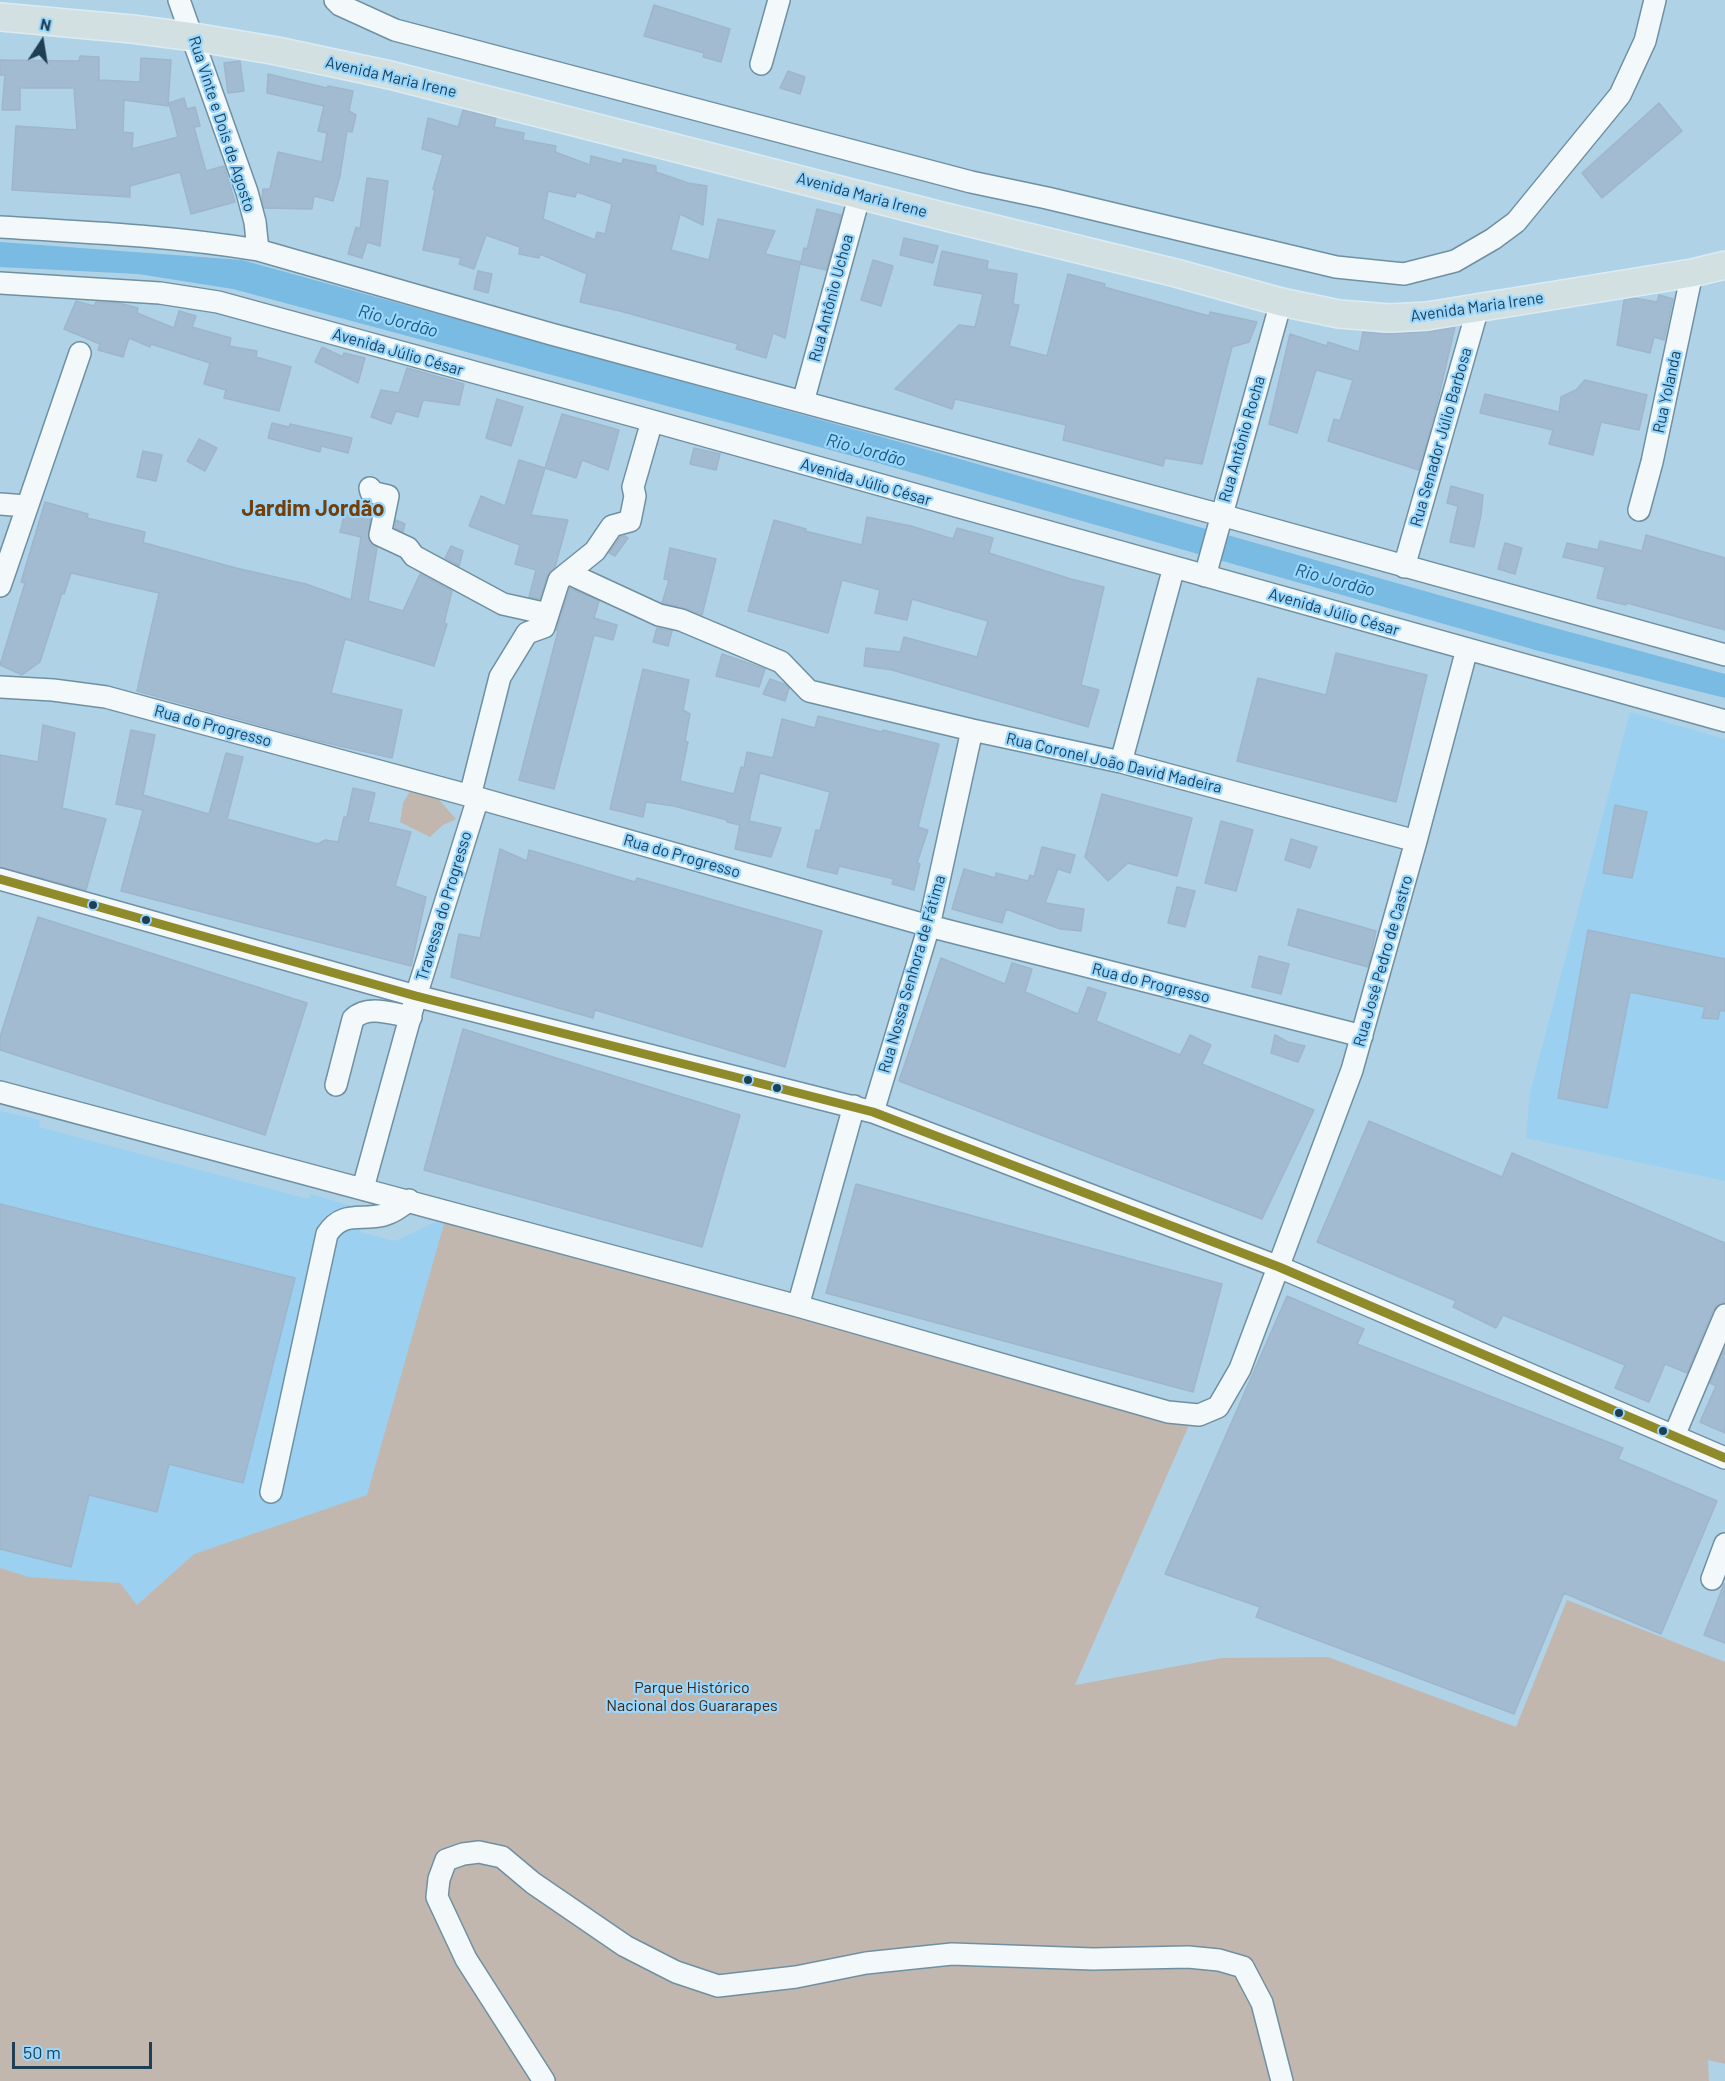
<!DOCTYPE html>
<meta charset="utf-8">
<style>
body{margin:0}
#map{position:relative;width:1725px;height:2081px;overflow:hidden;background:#b0d2e7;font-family:Barlow,sans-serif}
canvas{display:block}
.north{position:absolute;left:12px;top:12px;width:60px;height:60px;-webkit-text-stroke:4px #99d7fe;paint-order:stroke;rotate:12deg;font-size:16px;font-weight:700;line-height:24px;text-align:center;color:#1f4054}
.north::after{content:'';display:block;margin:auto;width:21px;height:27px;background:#1f4054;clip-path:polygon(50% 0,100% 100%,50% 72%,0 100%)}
.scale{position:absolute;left:12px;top:2042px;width:140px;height:27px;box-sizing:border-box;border:3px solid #1f4054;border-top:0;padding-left:8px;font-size:18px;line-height:21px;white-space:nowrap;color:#1f4054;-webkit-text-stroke:4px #99d7fe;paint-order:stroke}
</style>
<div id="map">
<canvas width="1725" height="2081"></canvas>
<div class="north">N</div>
<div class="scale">50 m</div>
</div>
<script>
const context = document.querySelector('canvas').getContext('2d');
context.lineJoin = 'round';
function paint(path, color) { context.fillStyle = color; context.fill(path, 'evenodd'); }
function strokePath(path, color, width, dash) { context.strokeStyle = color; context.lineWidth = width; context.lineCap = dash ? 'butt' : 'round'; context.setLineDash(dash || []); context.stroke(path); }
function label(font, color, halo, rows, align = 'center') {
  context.font = font + ' Barlow,sans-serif'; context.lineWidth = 4.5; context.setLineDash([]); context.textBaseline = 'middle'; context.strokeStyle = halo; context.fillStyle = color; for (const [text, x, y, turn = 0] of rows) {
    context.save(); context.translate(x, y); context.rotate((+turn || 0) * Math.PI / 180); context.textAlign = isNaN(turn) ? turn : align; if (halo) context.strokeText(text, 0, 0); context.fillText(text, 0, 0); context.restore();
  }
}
paint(new Path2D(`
 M1630 712 1725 739V1181L1526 1138 1530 1093Z
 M0 1111 40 1120 39 1127 308 1199 311 1194 365 1210 360 1232 395 1241 446 1217 375 1511 194 1554 137 1605 120 1583 29 1577 0 1568Z`), '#9bd0f0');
paint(new Path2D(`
 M412 788 432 792 456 819 443 825 430 837 400 822 403 803Z
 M446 1217 1193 1416 1075 1685 1221 1658 1328 1657 1516 1727 1567 1600 1725 1662V2064L1708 2060 1709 2081H0V1568L29 1577 120 1583 137 1605 194 1554 367 1495Z`), '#c2b7ae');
paint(new Path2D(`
 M0 242 242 260 868 433 1555 628 1725 674V698L1539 651 871 461 233 289 138 274 0 267Z`), '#79bbe2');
const building = new Path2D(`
 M654 5 730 29 721 62 703 57 704 53 644 36Z
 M80 56 99 57V80L140 82 141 58 171 60 168 106 124 100 123 132 133 133 132 149 178 137 169 103 184 98 187 109 195 107 200 126 194 127 206 171 224 166 235 202 191 214 180 172 130 186V197L12 190 16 126 77 130 74 88H20V110H2L5 75H0V60L79 61Z
 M240 61 244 91 228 93 224 63Z
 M788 71 805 77 800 94 780 88Z
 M268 74 327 88 328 86 353 91 349 111 356 115 352 132 347 131 340 176 333 201 314 196 312 209 264 208 262 199 263 189H270L278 152 322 162 327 133 318 131 324 106 267 93Z
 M1659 103 1682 131 1602 198 1582 173Z
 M463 110 496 118 494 127 524 133 523 140 556 146 555 152 590 165 591 156 622 164 623 159 656 166V172L688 183 707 186 703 225 680 214 671 250 709 260 718 219 775 231 765 254 801 262 804 248 807 249 817 209 841 215 826 270 800 264 785 338 773 333 766 358 736 349 738 344 620 311 580 302 587 274 540 254 539 258 519 254 520 247 486 235 474 269 459 264 461 258 423 250 435 190 433 189 443 155 422 149 428 118 458 127ZM548 191 575 197 577 192 612 204 605 234 597 232 595 240 543 219Z
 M367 178 388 181 380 246 367 242 362 258 348 254 356 227 360 229Z
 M904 238 938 246 933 263 900 255Z
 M942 251 988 261 987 269 1017 274 1013 304 1019 305 1009 346 1047 356 1068 274 1105 284 1104 287 1209 316 1210 312 1257 322 1249 342 1232 347 1202 464 1165 458 1163 466 1063 440 1066 425 955 399 952 409 895 389 959 325 975 327 983 294 934 285Z
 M873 260 893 266 881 306 861 300Z
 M478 271 492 274 488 293 474 289Z
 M1659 295 1673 299 1664 340 1654 337 1650 353 1617 345 1624 300 1634 298 1657 302Z
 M76 301 94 306 96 302 119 303 138 308 137 313 174 328 179 311 196 316 192 327 231 338 229 346 257 351 256 357 291 367 279 411 224 398 226 390 204 384 210 363 151 344 150 347 129 338 123 357 98 350 100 344 64 329Z
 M1455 327 1436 408 1419 470 1328 441 1334 419 1340 421 1353 380 1316 370 1297 433 1269 424 1290 334 1327 346 1328 342 1359 352 1363 332 1384 334 1428 332Z
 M322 347 343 357 344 353 365 358 358 383 315 362Z
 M407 368 464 384 459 405 423 400 418 417 396 411 391 424 371 417 381 390 399 393Z
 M1585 380 1647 395 1639 430 1601 422 1593 455 1549 444 1553 430 1480 413 1485 394 1559 412 1561 397 1576 390Z
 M497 399 523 407 511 446 486 438Z
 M562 414 619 430 608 470 582 460 576 478 545 468Z
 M272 423 289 427 290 424 352 438 348 453 321 446 320 452 268 438Z
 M199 439 217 448 205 471 187 461Z
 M694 448 720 454 716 470 690 464Z
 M143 451 162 455 156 481 137 477Z
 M519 460 545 468 531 515 568 520 555 567 547 576 540 599 529 597 536 570 515 564 520 545 469 526 481 496 505 506Z
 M1451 486 1483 495 1481 515 1474 547 1450 542 1458 506 1447 503Z
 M45 502 88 514 87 518 145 532 143 543H145L236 568 306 584 351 600 361 537 340 532 346 508 371 514 368 538 371 543 377 548 368 601 403 611 420 574 452 591 444 623 447 624 434 666 345 639 331 693 402 710 392 758 318 741 137 691 159 593 71 573 64 594 62 593 40 662 22 675 0 665 25 583 21 582Z
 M867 517 911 526 953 539 957 528 993 538 989 553 1071 579 1104 587 1081 685 1099 690 1088 727 892 670 864 666 866 648 900 652 904 637 977 657 988 621 912 599 907 620 875 613 880 590 842 580 828 633 748 611 774 520 806 529 805 531 862 545Z
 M396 520 405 524 403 532 395 528Z
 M1646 535 1725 558V630L1627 603 1626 605 1597 598 1605 567 1563 557 1567 543 1598 550 1600 541 1642 551Z
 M625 536 628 538 615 556 609 553 620 537Z
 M1505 543 1522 548 1515 574 1498 569Z
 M451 546 463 551 459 566 445 558Z
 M670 548 716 559 702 615 684 608 662 603 669 580 664 579Z
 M570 588 599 601 594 618 617 625 613 640 594 635 554 789 519 780 558 631 556 630Z
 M657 628 672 631 668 646 653 642Z
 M1336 653 1427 675 1396 802 1237 761 1258 678 1326 695Z
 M722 654 765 669 759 687 716 676Z
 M643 669 689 680 683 710 690 714 685 741 688 742 680 781 734 794 741 767 744 768 747 752 773 758 782 719 815 728 818 716 882 732 883 730 939 744 918 827 928 830 917 863 920 864 914 890 892 884 894 879 839 866 837 874 807 867 816 830 820 831 830 792 801 784 760 773 749 821 781 828 771 857 735 849 740 825 727 822V820L674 806 646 802 643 817 610 809Z
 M770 679 784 684 789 688 785 701 763 694Z
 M43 725 75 733 62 808 106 819 86 890 0 867V755L38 762Z
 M131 730 155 735 143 795 209 814 226 753 243 757 227 819 318 844 325 840 338 842 344 817H347L353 788 375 793 368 822 411 832 395 886 426 897 411 966 121 891 143 810 116 804Z
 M1102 794 1192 818 1177 876 1128 863 1108 881 1085 857Z
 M1615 805 1647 812 1632 878 1603 873Z
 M1221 821 1253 830 1236 891 1205 883Z
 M1291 839 1317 847 1310 868 1285 860Z
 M1042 847 1075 855 1070 873 1058 869 1045 903 1084 909 1081 931 1060 929 1006 909 1002 923 952 909 964 869 995 878 996 873 1028 881 1030 875 1034 877Z
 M500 849 527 861 529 850 635 882 637 878 822 931 785 1067 595 1010 593 1018 451 977 459 934 480 938Z
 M1177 887 1195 891 1185 927 1168 923Z
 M1298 909 1376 931 1368 967 1288 945Z
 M38 917 307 1003 265 1135 0 1050V1037Z
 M1588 930 1725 959V1011L1720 1010 1718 1019 1702 1018 1705 1007 1630 992 1607 1108 1558 1098Z
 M1259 956 1289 964 1281 994 1252 987Z
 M941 958 1005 984 1012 963 1032 969 1025 992 1078 1014 1088 987 1106 993 1096 1021 1180 1055 1190 1035 1211 1045 1202 1064 1314 1110 1262 1219 899 1081Z
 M463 1029 740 1115 702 1247 424 1170Z
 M1275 1035 1288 1042 1305 1046 1298 1062 1271 1053Z
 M1369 1121 1502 1177 1512 1153 1725 1243V1302L1718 1305 1713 1310 1687 1373 1665 1364 1649 1402 1615 1388 1625 1365 1503 1315 1496 1328 1453 1307 1456 1301 1317 1242Z
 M856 1184 1222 1284 1193 1392 826 1293Z
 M0 1204 295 1278 243 1483 169 1464 157 1512 89 1495 71 1567 0 1549Z
 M1287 1296 1364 1329 1357 1344 1623 1448 1618 1459 1717 1501 1661 1634 1564 1593 1514 1714 1256 1617 1260 1607 1165 1574Z
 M1725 1348V1433L1700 1422 1716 1386 1710 1383Z
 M1724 1584H1725V1643L1704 1635Z`);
paint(building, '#a2bbd1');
strokePath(building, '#9eb6cc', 1.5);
const minor = new Path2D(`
 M179 0 247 192 255 222 258 250
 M335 0 340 5 395 30 971 182 1047 198 1336 267 1404 274 1455 261 1493 239 1516 222 1620 95 1645 41 1655 0
 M761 64 779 0
 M0 227C86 232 173 236 258 250L551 334 1221 515 1725 655
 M0 283 160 293 218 302 645 419 1725 721
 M803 402 860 194
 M370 488 371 492 388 496 380 535 408 548 414 556 503 604 548 614
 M0 504 26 506
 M1639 510 1652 462 1692 273
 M1404 567 1478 308
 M568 573 659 615 681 620 781 662 809 691 972 730 1121 762 1416 841
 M1205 576 1281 302
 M0 586 80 353
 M0 687 53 690 106 697 478 798 929 926 1362 1036
 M1121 762 1174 567
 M470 796 500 677 527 633 544 627 559 580 595 551 612 526 630 521 635 496 633 487 652 421
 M0 879 416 996 873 1112 1279 1267 1725 1458
 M336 1085 353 1019C367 1004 393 1014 411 1017
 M0 1092 798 1306 1168 1412 1199 1415 1218 1407 1240 1369 1352 1070 1416 841 1467 649
 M873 1112 929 926 972 730
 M363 1188 416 996 478 798
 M798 1306 854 1106
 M1674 1436 1725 1315
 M271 1492 327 1234C343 1210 360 1221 384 1215 394 1212 401 1207 409 1200
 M1712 1579 1725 1544
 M544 2081 466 1959 437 1897 439 1879 446 1860 463 1854 479 1852 502 1857 533 1883 625 1946 676 1972 718 1986 796 1977 866 1963 952 1954 1093 1959 1188 1957 1219 1960 1243 1967 1262 2003 1282 2081`);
const major = new Path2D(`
 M0 17 132 29 194 37 277 51 390 75 934 214 1176 273 1281 302 1339 314 1390 318 1427 316 1692 273 1725 265`);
strokePath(minor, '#6f90a2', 24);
strokePath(major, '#dbebf4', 30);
strokePath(minor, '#f3f8fb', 21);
strokePath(major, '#d2e0e2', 27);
strokePath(new Path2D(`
 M0 879 416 996 873 1112 1279 1267 1725 1458`), '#8f8a2a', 9);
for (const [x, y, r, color] of [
 [93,905,5,"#1f4054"],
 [146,920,5,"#1f4054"],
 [748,1080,5,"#1f4054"],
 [777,1088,5,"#1f4054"],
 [1619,1413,5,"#1f4054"],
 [1663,1431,5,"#1f4054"]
]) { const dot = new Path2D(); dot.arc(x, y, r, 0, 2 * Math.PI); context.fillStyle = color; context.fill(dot); strokePath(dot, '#99d7fe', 2); }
label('16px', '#1f4054', '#99d7fe', [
 ["Avenida Maria Irene",391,77,13],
 ["Rua Vinte e Dois de Agosto",222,124,72],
 ["Avenida Maria Irene",862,195,15],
 ["Rua Antônio Uchoa",831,298,-75],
 ["Avenida Maria Irene",1477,307,-8],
 ["Avenida Júlio César",398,352,16],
 ["Rua Yolanda",1667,392,-78],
 ["Rua Senador Júlio Barbosa",1441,437,-74],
 ["Rua Antônio Rocha",1242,439,-74],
 ["Avenida Júlio César",866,482,16],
 ["Avenida Júlio César",1334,612,16],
 ["Rua do Progresso",213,726,15],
 ["Rua Coronel João David Madeira",1114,763,13],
 ["Rua do Progresso",682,856,16],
 ["Travessa do Progresso",444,906,-73],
 ["Rua José Pedro de Castro",1383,961,-74],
 ["Rua Nossa Senhora de Fátima",912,974,-74],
 ["Rua do Progresso",1151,983,14]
]);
label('16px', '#422610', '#99d7fe', [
 ["Parque Histórico",692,1688],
 ["Nacional dos Guararapes",692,1706]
]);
label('italic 18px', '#1b5778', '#99d7fe', [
 ["Rio Jordão",398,321,15],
 ["Rio Jordão",866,450,15],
 ["Rio Jordão",1335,580,15]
]);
label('bold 22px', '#773e06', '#99d7fe', [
 ["Jardim Jordão",313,509]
]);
</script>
